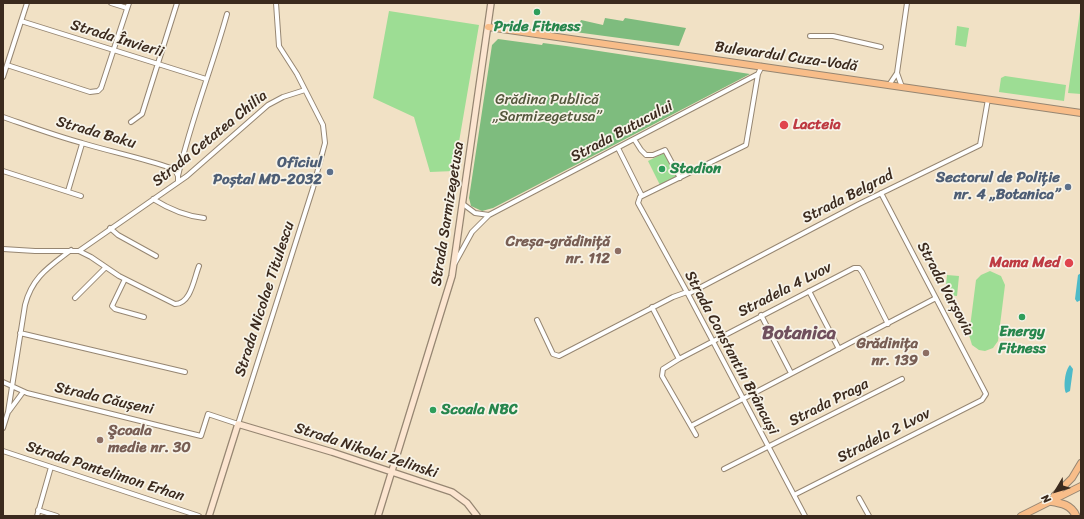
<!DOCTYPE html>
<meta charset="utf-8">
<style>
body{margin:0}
#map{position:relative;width:1084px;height:519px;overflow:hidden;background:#f1e1c5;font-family:Sriracha,sans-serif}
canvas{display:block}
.frame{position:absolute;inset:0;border:4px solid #3b2a1e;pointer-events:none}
.north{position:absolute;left:1036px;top:471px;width:40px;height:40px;-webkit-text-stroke:3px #f7f3e8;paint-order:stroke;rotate:232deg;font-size:11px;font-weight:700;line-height:16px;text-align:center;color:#3b2a1e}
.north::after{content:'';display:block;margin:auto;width:14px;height:18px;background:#3b2a1e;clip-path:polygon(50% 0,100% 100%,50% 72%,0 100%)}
</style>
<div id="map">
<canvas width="1084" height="519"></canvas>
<div class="frame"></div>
<div class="north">N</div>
</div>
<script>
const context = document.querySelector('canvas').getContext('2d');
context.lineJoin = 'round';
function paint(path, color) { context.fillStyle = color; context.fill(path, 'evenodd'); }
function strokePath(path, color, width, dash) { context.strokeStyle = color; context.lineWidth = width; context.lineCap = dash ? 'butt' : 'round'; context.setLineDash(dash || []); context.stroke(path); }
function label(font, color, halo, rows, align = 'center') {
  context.font = font + ' Sriracha,sans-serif'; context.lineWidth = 3.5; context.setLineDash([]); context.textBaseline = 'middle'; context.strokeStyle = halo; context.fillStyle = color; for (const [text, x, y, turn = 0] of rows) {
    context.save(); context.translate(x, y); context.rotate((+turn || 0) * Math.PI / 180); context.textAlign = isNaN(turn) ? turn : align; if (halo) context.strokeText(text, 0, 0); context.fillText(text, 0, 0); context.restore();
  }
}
paint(new Path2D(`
 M1081 5V94L1068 93Z
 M389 11 479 25 454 171 430 172 414 117 373 98Z
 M957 26 969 28 966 47 955 45Z
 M1005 76 1066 85 1064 101 999 92 1001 78Z
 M664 153 677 177 660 185 648 161Z
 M990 271 1001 276 1005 285 998 341 993 348 985 351 979 350 972 345 969 335 976 280 981 275Z
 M947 275 959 276 957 296 945 295Z`), '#9ddd94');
paint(new Path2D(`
 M605 18 623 21 625 18 686 28 679 46 575 32 581 20 603 25Z
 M498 39 542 45 543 43 566 46 750 74 493 208 482 211 471 206 469 198 492 45Z`), '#7ebc7e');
paint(new Path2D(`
 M1081 273V300L1077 302 1075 299 1078 275Z
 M1070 365 1073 369 1070 391 1066 393C1063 387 1065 370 1070 365Z`), '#4dbac8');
const street = new Path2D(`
 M111 3 127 8
 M21 21 206 79
 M810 36H833L881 47
 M7 65 90 92 98 91 101 88 129 3
 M897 73 902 87
 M758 74 746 145 640 197 638 203 688 294 805 516
 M3 77 27 3
 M889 85 897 73 907 3
 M3 117C29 126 56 136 82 143 112 152 142 158 171 168L175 170 178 176
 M131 122 142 114 177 3
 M634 139 641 150 646 155H653L665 150 680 178
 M618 148 642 196
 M3 171 81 196
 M178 182V176C191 120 212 68 227 14
 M68 191 82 144
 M153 199C169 209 185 216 204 218
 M463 204 475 213 489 215
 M110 228 118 235 156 256
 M3 249 35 251H79L187 176 268 105 283 97 305 90
 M79 251 91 257 119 276 175 304C191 304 194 278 199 266
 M455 263 472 232 489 215 758 74 762 66
 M125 279 112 306 115 309 144 317
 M809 291 839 349
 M688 294 859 204 980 145 988 99
 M75 298 105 268
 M652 307 679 359
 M761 315 791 373
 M537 320 553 354 559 356 673 297 687 292
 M20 333 185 372
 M3 382 27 393 201 436 208 414 238 424 313 188 325 143 323 125 297 74 279 46 276 3
 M9 411 23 392
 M691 426 936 298
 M3 428 8 412 25 305C32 277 49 267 71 250
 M696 435 662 376 663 369 679 359 854 268H859L862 272 888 324
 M3 451 199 516
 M724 469 902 379
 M794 495 982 400 986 394 881 193
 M859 498 869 516
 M38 510 57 516
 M37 516 51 467`);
const secondary = new Path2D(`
 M209 516 238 424 332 452 452 492 467 503 477 516
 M378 516 452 276 491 3`);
const primary = new Path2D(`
 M488 27 1081 113
 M1054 496 1072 478 1081 463
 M1021 516 1081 486`);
const highway = new Path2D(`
 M1048 501C1060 503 1071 504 1076 516`);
strokePath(street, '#968672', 6);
strokePath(secondary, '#968672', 8);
strokePath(primary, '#968672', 8);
strokePath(highway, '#968672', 9);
strokePath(street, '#fff', 4);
strokePath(secondary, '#fce5d0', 5.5);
strokePath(primary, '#f8bd89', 6);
strokePath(highway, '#f8bd89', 7);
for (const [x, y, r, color] of [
 [537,12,4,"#2e9e5b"],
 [784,125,5,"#e0444e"],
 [662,169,4,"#2e9e5b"],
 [330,172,4,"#5c6f8a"],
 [1068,187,4,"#5c6f8a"],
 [618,251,4,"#8d6e63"],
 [1069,263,5,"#e0444e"],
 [1022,317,4,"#2e9e5b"],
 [926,353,4,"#8d6e63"],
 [433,410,4,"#2e9e5b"],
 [100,440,4,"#8d6e63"]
]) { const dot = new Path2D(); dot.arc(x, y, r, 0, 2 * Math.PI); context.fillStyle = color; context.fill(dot); strokePath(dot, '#f7f3e8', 1.5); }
label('bold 15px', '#27864d', '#f7f3e8', [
 ["Pride Fitness",537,27],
 ["Stadion",670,169,"left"],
 ["Energy",1022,332],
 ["Fitness",1022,349],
 ["Scoala NBC",441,410,"left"]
]);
label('15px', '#3b2a1e', '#f7f3e8', [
 ["Strada Învierii",117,39,17],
 ["Bulevardul Cuza-Vodă",786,57,8],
 ["Strada Butucului",622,132,-28],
 ["Strada Baku",96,133,16],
 ["Strada Cetatea Chilia",210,139,-39],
 ["Strada Belgrad",848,197,-27],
 ["Strada Sarmizegetusa",448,214,-81],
 ["Strada Varșovia",945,289,62],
 ["Stradela 4 Lvov",785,290,-27],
 ["Strada Nicolae Titulescu",265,299,-72],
 ["Strada Constantin Brâncuși",731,353,62],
 ["Strada Căușeni",104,399,13],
 ["Strada Praga",829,403,-27],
 ["Stradela 2 Lvov",884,436,-27],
 ["Strada Nikolai Zelinski",366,451,18],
 ["Strada Pantelimon Erhan",105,472,18]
]);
label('15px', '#54573c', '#f7f3e8', [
 ["Grădina Publică",547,100],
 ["„Sarmizegetusa”",547,117]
]);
label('bold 15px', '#be3a42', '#f7f3e8', [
 ["Lacteia",793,125],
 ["Mama Med",1060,263,"right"]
], 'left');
label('bold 15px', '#4e5e75', '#f7f3e8', [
 ["Oficiul",322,163],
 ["Poștal MD-2032",322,180],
 ["Sectorul de Poliție",1060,178],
 ["nr. 4 „Botanica”",1060,195]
], 'right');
label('bold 15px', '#785e54', '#f7f3e8', [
 ["Creșa-grădiniță",610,242],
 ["nr. 112",610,259],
 ["Grădinița",918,344],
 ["nr. 139",918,361],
 ["Şcoala",108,431,"left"],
 ["medie nr. 30",108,448,"left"]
], 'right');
label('bold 19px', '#70505d', '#f7f3e8', [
 ["Botanica",799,334]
]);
</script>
